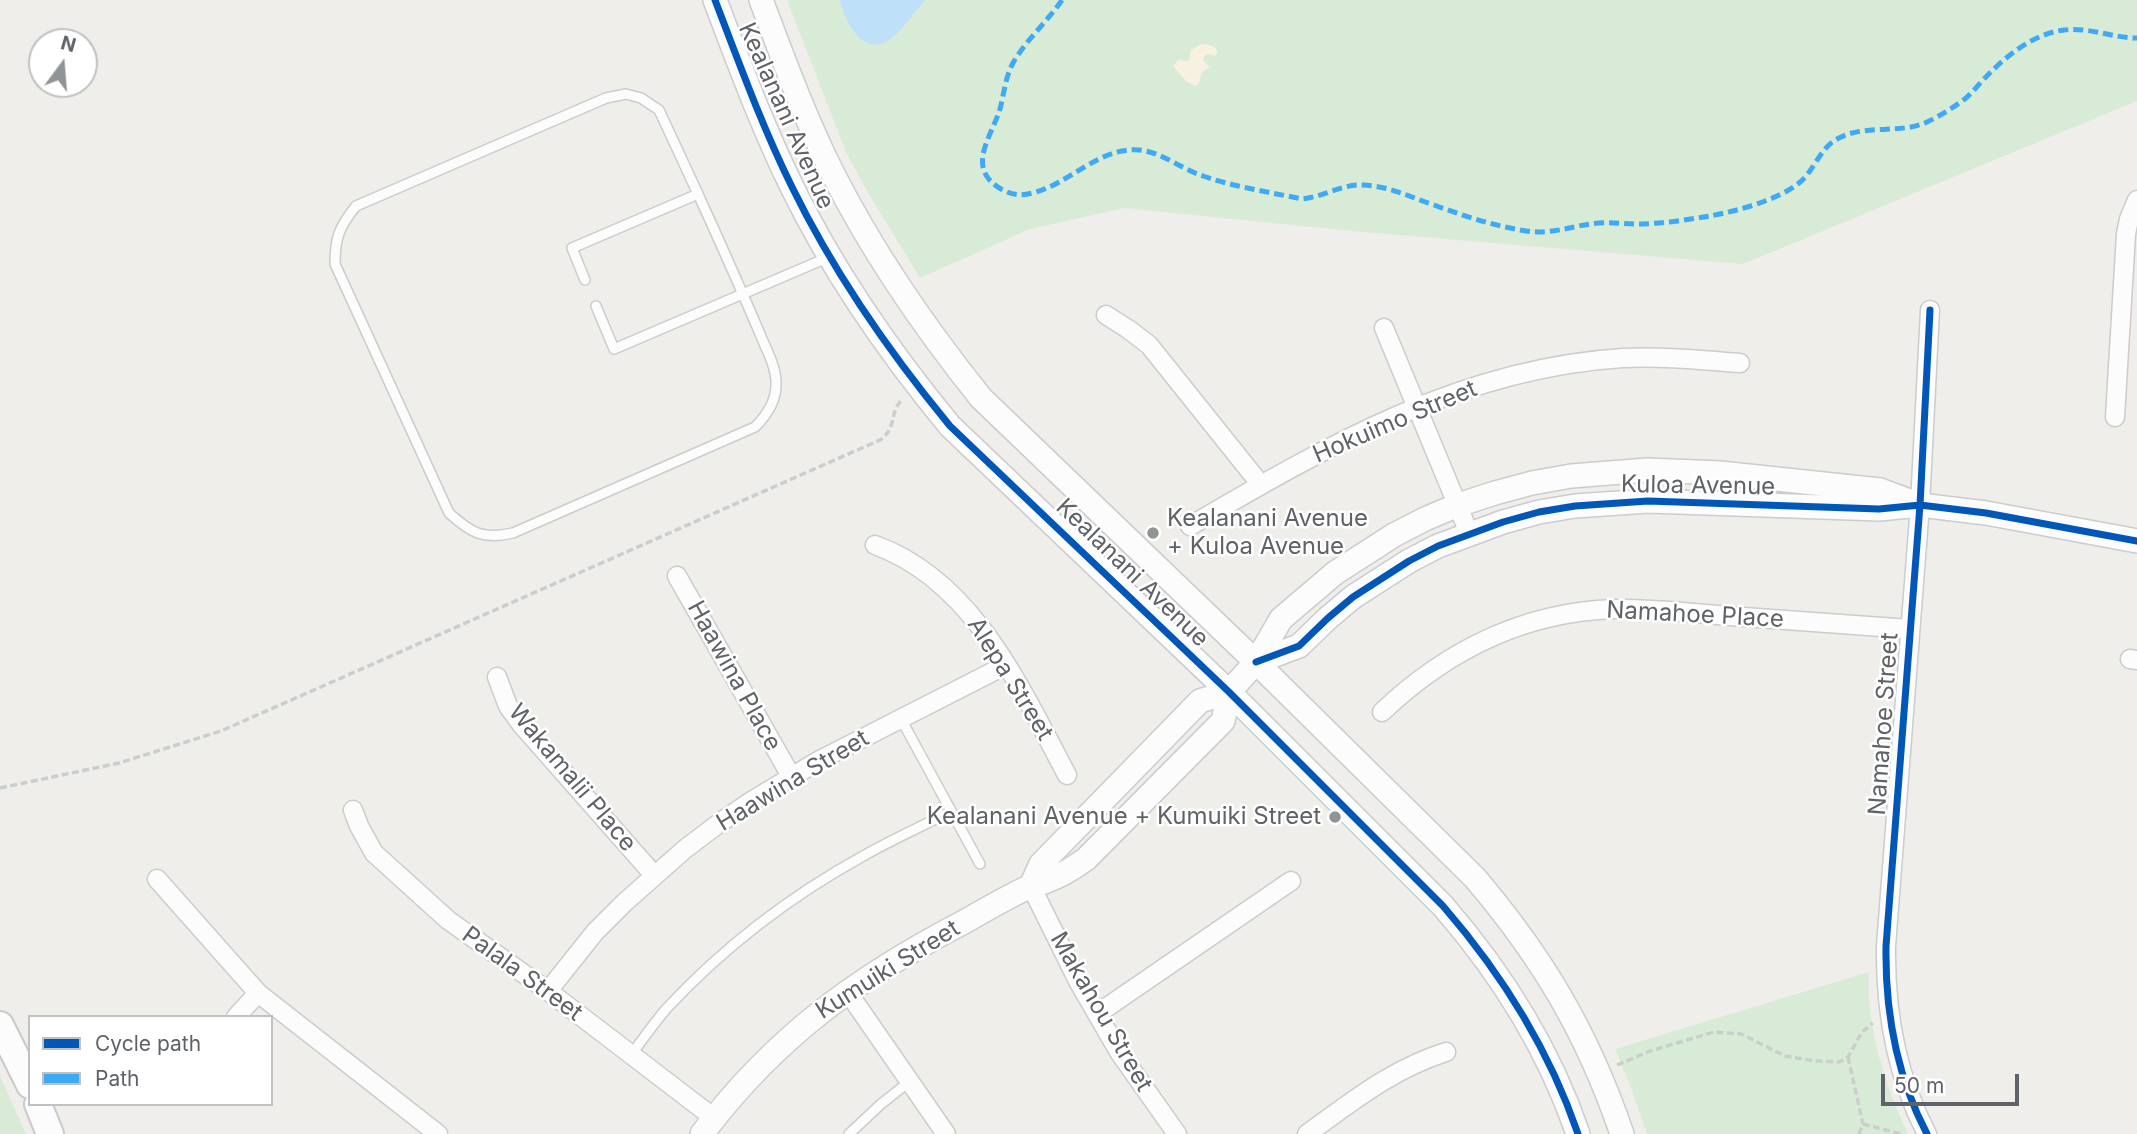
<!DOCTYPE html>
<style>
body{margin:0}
#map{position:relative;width:2137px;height:1134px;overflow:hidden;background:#efeeea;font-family:Inter,sans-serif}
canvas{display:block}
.legend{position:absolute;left:28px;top:1015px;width:245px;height:91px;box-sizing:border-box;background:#fff;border:2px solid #bfc1c3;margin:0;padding:9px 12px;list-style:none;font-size:21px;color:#5f6368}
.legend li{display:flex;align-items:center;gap:14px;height:35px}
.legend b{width:35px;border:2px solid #bfc1c3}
.north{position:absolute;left:28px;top:28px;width:70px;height:70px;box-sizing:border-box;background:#fff;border:2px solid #bfc1c3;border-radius:50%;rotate:16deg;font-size:19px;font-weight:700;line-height:28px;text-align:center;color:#5f6368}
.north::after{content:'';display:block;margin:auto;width:24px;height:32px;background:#919496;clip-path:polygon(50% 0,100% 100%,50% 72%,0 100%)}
.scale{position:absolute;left:1881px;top:1074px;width:138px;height:32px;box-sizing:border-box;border:4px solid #5f6368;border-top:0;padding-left:9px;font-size:21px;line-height:24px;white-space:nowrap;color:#5f6368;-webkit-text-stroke:5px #fff;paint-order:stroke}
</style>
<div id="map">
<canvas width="2137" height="1134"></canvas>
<ul class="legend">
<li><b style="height:9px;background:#0057b8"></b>Cycle path</li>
<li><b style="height:9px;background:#3fa9f5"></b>Path</li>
</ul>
<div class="north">N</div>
<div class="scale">50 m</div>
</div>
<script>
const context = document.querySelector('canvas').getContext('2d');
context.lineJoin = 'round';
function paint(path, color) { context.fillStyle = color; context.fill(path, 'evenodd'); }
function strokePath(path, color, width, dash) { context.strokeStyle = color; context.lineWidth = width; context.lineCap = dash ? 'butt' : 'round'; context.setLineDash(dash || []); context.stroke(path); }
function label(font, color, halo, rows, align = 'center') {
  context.font = font + ' Inter,sans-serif'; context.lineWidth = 5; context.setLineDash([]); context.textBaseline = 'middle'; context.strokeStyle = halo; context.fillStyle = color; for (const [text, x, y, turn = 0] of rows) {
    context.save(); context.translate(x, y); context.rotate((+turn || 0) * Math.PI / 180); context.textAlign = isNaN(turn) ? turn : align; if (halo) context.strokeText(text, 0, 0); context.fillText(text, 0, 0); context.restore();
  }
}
paint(new Path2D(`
 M787 0H2137V101L1743 264 1362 232 1124 208 1030 229 920 278 867 191 846 152Z
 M1869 972C1866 1028 1885 1085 1908 1134H1647L1631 1088 1615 1049Z
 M0 1076 26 1134H0Z`), '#d8ebd6');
paint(new Path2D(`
 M1201 44 1209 45 1216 48 1217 53 1215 56 1208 54 1204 56 1203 60 1210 67 1202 72 1199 83 1196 86 1187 82 1173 66 1178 60 1189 61 1191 50Z`), '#f6f1e1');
paint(new Path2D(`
 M840 0H925C913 13 902 32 887 41 861 56 844 19 840 0Z`), '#bfe0f9');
const service = new Path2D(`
 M585 280 572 248 698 194C719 240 740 287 760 334 766 349 777 368 776 385 776 402 766 416 755 427L513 533C483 540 471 533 449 513L335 264C335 238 339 227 356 206L606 98 626 94 641 98 659 110 698 194
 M596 306 614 349 829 257
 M901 719 980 864
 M631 1055C643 1039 654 1023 667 1008 724 947 792 895 865 855 893 839 923 826 951 811
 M849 1134 881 1104 909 1082`);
const minor = new Path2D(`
 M1106 315 1128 329 1149 345 1261 485
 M1384 328 1469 533
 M2115 417 2126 234 2129 219 2137 200
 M1190 526C1327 446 1461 368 1623 358 1662 356 1701 360 1740 363
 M875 545C974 581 1021 689 1067 775
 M677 576 791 776
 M2130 659 2137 660
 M497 677 508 706 521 724 654 875
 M1382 712C1446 651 1524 612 1614 609 1652 608 1691 613 1730 616 1790 620 1850 625 1910 629
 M353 810 359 826 374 853 448 920 548 991 714 1118
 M157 879 258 993 438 1134
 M1031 886 1078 981 1119 1052 1177 1134
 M548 991 595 932 624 903 685 849 718 824 750 802 818 761 1006 665
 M847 991 946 1134
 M1097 1014 1291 881
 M236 1017 258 993
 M1307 1134C1353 1101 1392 1069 1446 1052
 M1927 1134C1896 1075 1885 1012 1886 946L1920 505 1930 310`);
const tertiary = new Path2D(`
 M715 0C739 63 762 126 792 187 834 273 889 352 950 426L1229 692 1443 906C1502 974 1549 1049 1578 1134
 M761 0C783 58 804 116 832 172 873 253 924 327 981 398L1256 662 1475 878C1543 958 1588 1034 1622 1134
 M1256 662 1299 646 1328 618 1353 597 1409 561 1438 546 1503 522 1539 512 1575 506 1648 501 1879 509 1920 505 1986 513 2137 541
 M1229 692 1256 662 1281 619 1335 573 1394 535 1425 519 1458 505 1495 493 1532 483 1571 476 1648 470 1720 473 1880 490 1915 503
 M1031 886 1041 864 1200 701 1229 692
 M702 1134C774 1038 858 977 964 922 985 910 1007 897 1029 887 1036 884 1043 883 1049 880 1063 875 1075 867 1086 859L1223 721 1229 692`);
const secondary = new Path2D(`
 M0 1025 30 1085
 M38 1104 50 1134`);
strokePath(service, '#cbcccc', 12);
strokePath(minor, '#cbcccc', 21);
strokePath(tertiary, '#cbcccc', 26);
strokePath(secondary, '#cacacb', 30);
strokePath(new Path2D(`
 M0 788 119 763 221 731 880 440C898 428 888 412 903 399
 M1848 1057 1863 1124
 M1617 1065 1650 1051 1714 1032 1741 1034 1785 1056 1815 1061 1839 1062 1848 1057 1862 1032 1873 1023
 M1859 1134 1863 1124 1901 1134`), '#cacfcc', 3.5, [7, 3.5]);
strokePath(service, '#fdfcfc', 9);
strokePath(minor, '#fdfcfc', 18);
strokePath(tertiary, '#fdfcfc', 23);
strokePath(secondary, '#fdfcfc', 26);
strokePath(new Path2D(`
 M1062 0C1047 22 1026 40 1013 63 1005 78 1004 94 1000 109 991 138 965 168 1001 189 1013 196 1023 196 1036 192 1071 182 1100 147 1139 150 1162 152 1181 169 1203 176 1235 187 1269 192 1302 199 1323 197 1342 184 1363 185 1389 186 1410 197 1434 205 1464 216 1494 226 1526 231 1554 235 1573 225 1599 223 1612 222 1624 224 1636 224 1660 224 1686 220 1710 216 1737 211 1778 200 1799 183 1814 171 1820 148 1837 139 1863 124 1898 134 1925 123 1940 116 1953 108 1966 98 1972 93 1978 85 1984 79 2005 57 2032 34 2064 30 2090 27 2112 38 2137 38`), '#3fa9f5', 5, [10, 5]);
strokePath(new Path2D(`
 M715 0C739 63 762 126 792 187 834 273 889 352 950 426L1229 692 1443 906C1502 974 1549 1049 1578 1134
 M1256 662 1299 646 1328 618 1353 597 1409 561 1438 546 1503 522 1539 512 1575 506 1648 501 1879 509 1920 505 1986 513 2137 541
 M1927 1134C1896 1075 1885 1012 1886 946L1920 505 1930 310`), '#0057b8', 7);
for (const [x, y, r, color] of [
 [1153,533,7,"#919496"],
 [1335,817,7,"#919496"]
]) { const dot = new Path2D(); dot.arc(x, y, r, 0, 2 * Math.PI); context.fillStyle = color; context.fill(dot); strokePath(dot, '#fff', 2.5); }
label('24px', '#5f6368', '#fff', [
 ["Kealanani Avenue",786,116,66],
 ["Hokuimo Street",1395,422,-23],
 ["Kuloa Avenue",1698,486,1],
 ["Kealanani Avenue",1132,573,44],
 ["Namahoe Place",1695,615,3],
 ["Haawina Place",734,676,61],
 ["Alepa Street",1010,679,58],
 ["Namahoe Street",1884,724,-86],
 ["Wakamalii Place",572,778,50],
 ["Haawina Street",793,781,-31],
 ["Kumuiki Street",888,970,-32],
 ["Palala Street",522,974,36],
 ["Makahou Street",1101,1012,60]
]);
label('24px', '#5f6368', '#fff', [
 ["Kealanani Avenue",1167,519],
 ["+ Kuloa Avenue",1167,547],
 ["Kealanani Avenue + Kumuiki Street",1321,817,"right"]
], 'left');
</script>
